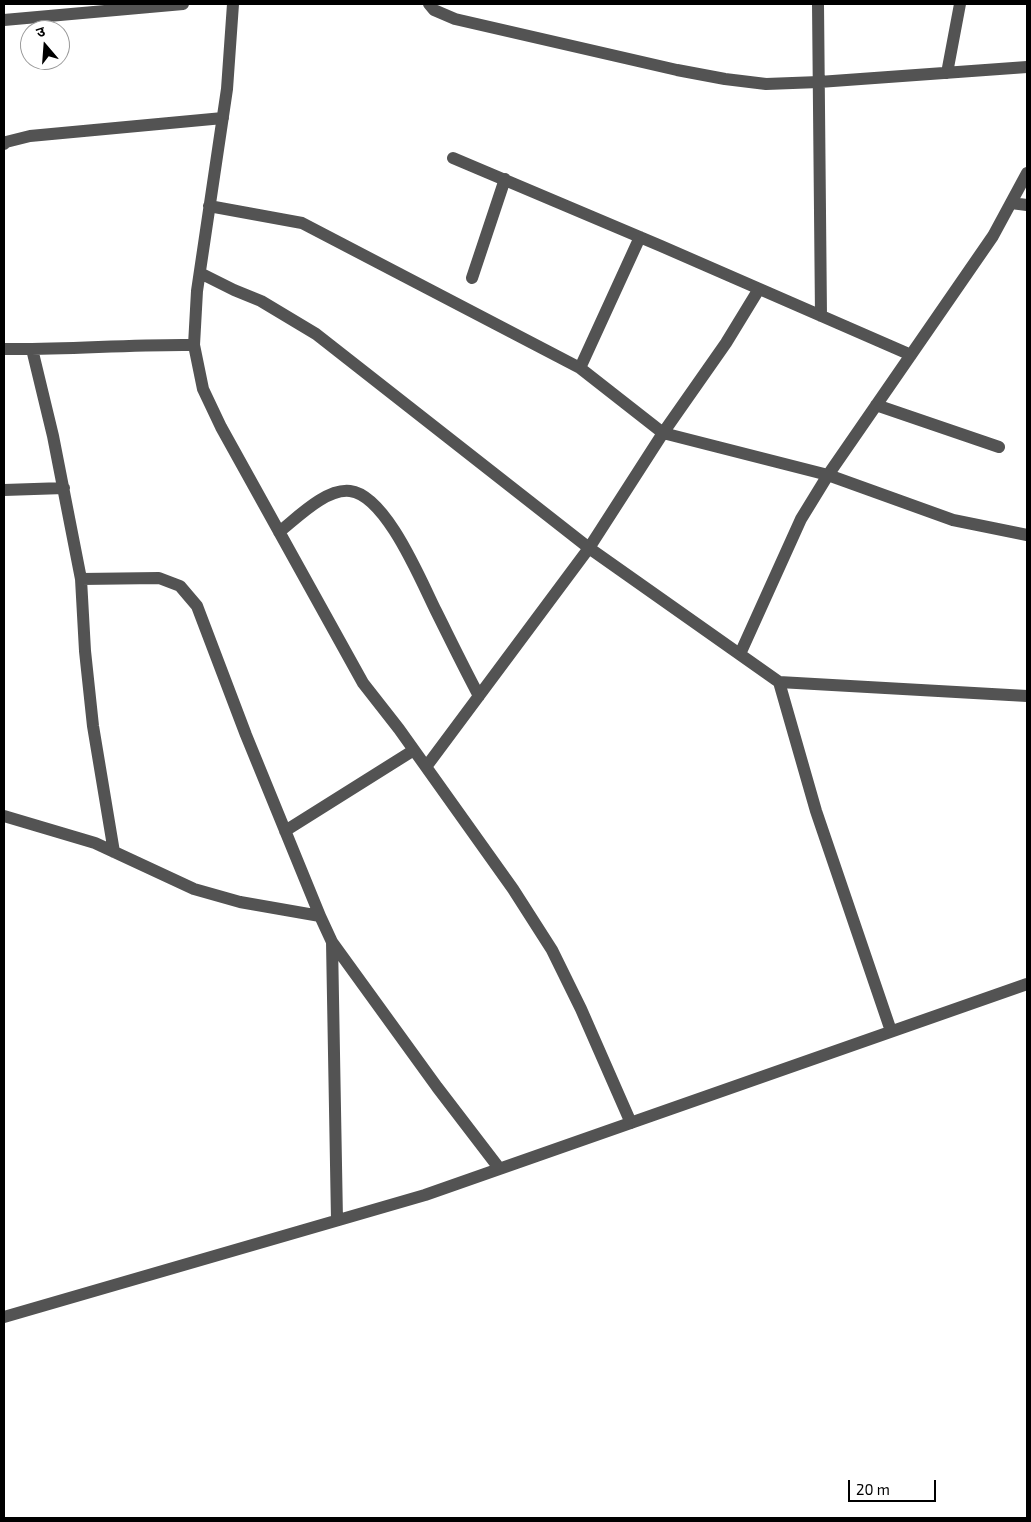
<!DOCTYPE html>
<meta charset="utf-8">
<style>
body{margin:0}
#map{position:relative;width:1031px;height:1522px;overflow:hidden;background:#fff;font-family:"Exo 2","Noto Sans Devanagari",sans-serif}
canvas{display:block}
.frame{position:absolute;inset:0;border:5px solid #000;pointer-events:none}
.north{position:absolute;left:20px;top:20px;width:50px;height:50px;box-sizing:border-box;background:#fff;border:1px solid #999;border-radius:50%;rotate:342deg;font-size:14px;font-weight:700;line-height:20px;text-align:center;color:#000}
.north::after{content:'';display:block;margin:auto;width:18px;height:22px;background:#000;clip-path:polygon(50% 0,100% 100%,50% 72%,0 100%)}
.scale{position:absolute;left:848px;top:1480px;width:88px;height:22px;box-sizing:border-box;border:2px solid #000;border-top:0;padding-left:6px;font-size:15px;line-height:18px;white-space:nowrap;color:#000;-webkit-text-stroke:4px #fff;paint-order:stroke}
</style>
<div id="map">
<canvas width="1031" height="1522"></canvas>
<div class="frame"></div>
<div class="north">उ</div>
<div class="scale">20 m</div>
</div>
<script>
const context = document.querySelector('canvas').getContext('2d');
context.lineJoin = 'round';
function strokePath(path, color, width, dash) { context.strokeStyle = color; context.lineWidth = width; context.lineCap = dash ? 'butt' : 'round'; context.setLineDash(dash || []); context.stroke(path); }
strokePath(new Path2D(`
 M233 4 227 89 197 291 194 345 203 389 221 427 363 683 399 729 513 889 552 950 581 1009 631 1123
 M429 4 434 10 455 19 677 70 725 79 766 84 819 82 1027 67
 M818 4 821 316
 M4 20 183 4
 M947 73 960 4
 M4 144 6 142 30 136 223 118
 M453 158 661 246 911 355
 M1011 203 1027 205
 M209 206 302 223 580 368 663 433 828 475 953 520 1027 535
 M200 273 234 290 261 301 316 334 589 548 779 682 1027 696
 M472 278 505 179
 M4 349C67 350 130 344 194 345
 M32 349 53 436 81 579 85 651 93 726 114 852
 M580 368 640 237
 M876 405 999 447
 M4 490 64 488
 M279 532C297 518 326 488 350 491 386 495 421 581 436 611 450 639 464 668 479 696
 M81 579 159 578 180 586 197 606 246 735 320 916 332 942 437 1087 499 1168
 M740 654 801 519 828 475 993 236 1027 173
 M779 682 816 811 891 1031
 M426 767 589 548 663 433 726 343 759 289
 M4 816 95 843 194 889 240 902 320 916
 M285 831 414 750
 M332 942 337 1220
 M4 1317 425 1195 1027 984`), '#535353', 12);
</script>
